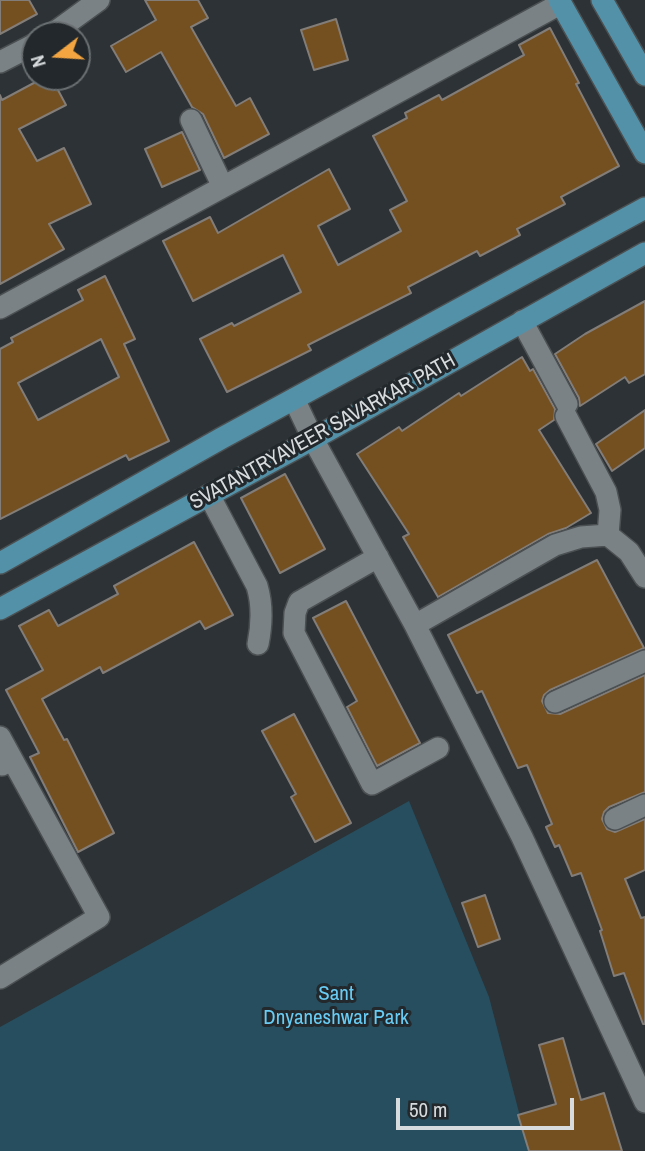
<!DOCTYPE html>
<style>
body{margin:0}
#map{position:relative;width:645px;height:1151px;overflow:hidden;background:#2c3235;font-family:"Archivo Narrow",sans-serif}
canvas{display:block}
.north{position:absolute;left:21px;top:21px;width:70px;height:70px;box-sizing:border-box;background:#22282b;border:2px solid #6a7072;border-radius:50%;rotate:253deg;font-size:19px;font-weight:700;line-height:28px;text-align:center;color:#d7dbdd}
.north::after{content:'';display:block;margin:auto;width:24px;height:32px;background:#f2a541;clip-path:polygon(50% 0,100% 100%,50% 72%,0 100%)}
.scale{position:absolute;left:396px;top:1098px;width:178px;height:32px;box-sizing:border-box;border:4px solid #d7dbdd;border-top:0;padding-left:9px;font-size:21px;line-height:24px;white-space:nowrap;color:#d7dbdd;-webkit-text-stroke:5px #22282b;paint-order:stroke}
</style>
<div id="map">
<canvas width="645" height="1151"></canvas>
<div class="north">N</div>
<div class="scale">50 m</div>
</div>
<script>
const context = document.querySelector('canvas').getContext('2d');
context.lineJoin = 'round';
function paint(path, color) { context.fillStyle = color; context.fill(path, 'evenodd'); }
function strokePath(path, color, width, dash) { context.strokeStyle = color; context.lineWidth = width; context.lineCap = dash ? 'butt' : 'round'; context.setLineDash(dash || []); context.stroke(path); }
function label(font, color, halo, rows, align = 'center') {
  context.font = font + ' "Archivo Narrow",sans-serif'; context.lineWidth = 6; context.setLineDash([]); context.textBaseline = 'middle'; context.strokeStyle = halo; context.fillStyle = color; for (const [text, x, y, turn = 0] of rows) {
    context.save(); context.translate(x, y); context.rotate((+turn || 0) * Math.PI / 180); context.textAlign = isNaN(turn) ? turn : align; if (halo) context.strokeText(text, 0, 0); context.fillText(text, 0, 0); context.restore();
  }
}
paint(new Path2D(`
 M409 801 489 997 529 1151H0V1027Z`), '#274e5e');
const building = new Path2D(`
 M0 0H29L37 14 0 34Z
 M145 0H198L208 18 191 27 236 106 250 98 269 134 224 158 203 114 192 107 161 52 126 72 111 46 156 20Z
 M336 19 348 60 314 70 301 30Z
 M550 28 579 83 576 84 619 166 561 197 565 204 517 229 520 235 480 256 477 251 408 287 411 293 308 345 311 350 227 392 200 339 232 323 234 326 301 292 283 255 193 301 163 241 210 217 218 233 329 169 350 209 318 226 338 265 401 231 390 210 407 201 373 136 407 118 405 113 439 95 442 100 524 55 519 45Z
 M45 77H51L66 105 19 129 37 161 64 148 91 204 49 224 64 249 0 284V95L2 100Z
 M182 132 200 170 162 187 145 149Z
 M105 276 135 339 124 344 169 441 129 460 126 455 0 519V349L13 342 11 338 83 300 78 290ZM101 339 119 377 38 420 18 383Z
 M645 301V374L629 383 625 377 580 406 579 398 555 354 585 334Z
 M522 357 530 371 533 369 555 409 554 420 539 430 591 513 566 528 548 534 438 597 403 537 409 534 357 454 399 427 402 431 459 393 461 396Z
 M645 410V448L612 471 596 444Z
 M285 474 325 549 280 573 241 498Z
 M194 542 233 615 205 629 200 621 103 673 100 667 42 699 64 740 67 739 114 833 78 852 30 757 39 753 6 690 43 670 19 626 49 610 58 626 118 594 114 586Z
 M597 560 644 648 550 690 544 695 542 701 548 713 560 714 645 675V792L609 807 604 812 602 819 607 829 615 832 645 819V870L625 879 641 918 645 917V1024H643L624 973 614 976 600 931 602 930 581 873 572 876 559 845 555 847 546 827 552 824 527 765 518 768 482 691 477 693 448 635Z
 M346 601 420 743 377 766 347 707 357 701 313 618Z
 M294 714 351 823 315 842 291 797 296 794 262 731Z
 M485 895 500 939 478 947 462 903Z
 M563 1038 581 1100 604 1093 622 1151H529L518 1115 556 1104 539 1045Z`);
paint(building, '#744f20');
strokePath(building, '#827d78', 2);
const minor = new Path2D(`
 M51 35 99 0
 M0 62 35 44
 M191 120 223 187
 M0 308 560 4
 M522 321 567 404
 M294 399 313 439 415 625 522 837 645 1102
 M566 416 606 492 610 510 608 535
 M209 495 257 586C263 606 262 624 258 644
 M378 557 299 602 295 613 294 633 372 784 438 748
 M415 625 555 545 581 537 608 535 629 552 645 577
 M555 702 645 661
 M0 737 12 759 2 765
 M615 819 645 805
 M0 978 99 917 12 759`);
const major = new Path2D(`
 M559 0 645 153
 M602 0 645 75
 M0 563 222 438 645 208
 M0 609 313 439 645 253`);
strokePath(minor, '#4b5052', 24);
strokePath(major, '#4b5052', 24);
strokePath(minor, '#7b8286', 21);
strokePath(major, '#5391a9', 21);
label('21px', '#d7dbdd', '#22282b', [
 ["SVATANTRYAVEER SAVARKAR PATH",323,432,-29]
]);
label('21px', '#68ccf4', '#22282b', [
 ["Sant",336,994],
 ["Dnyaneshwar Park",336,1018]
]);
</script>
